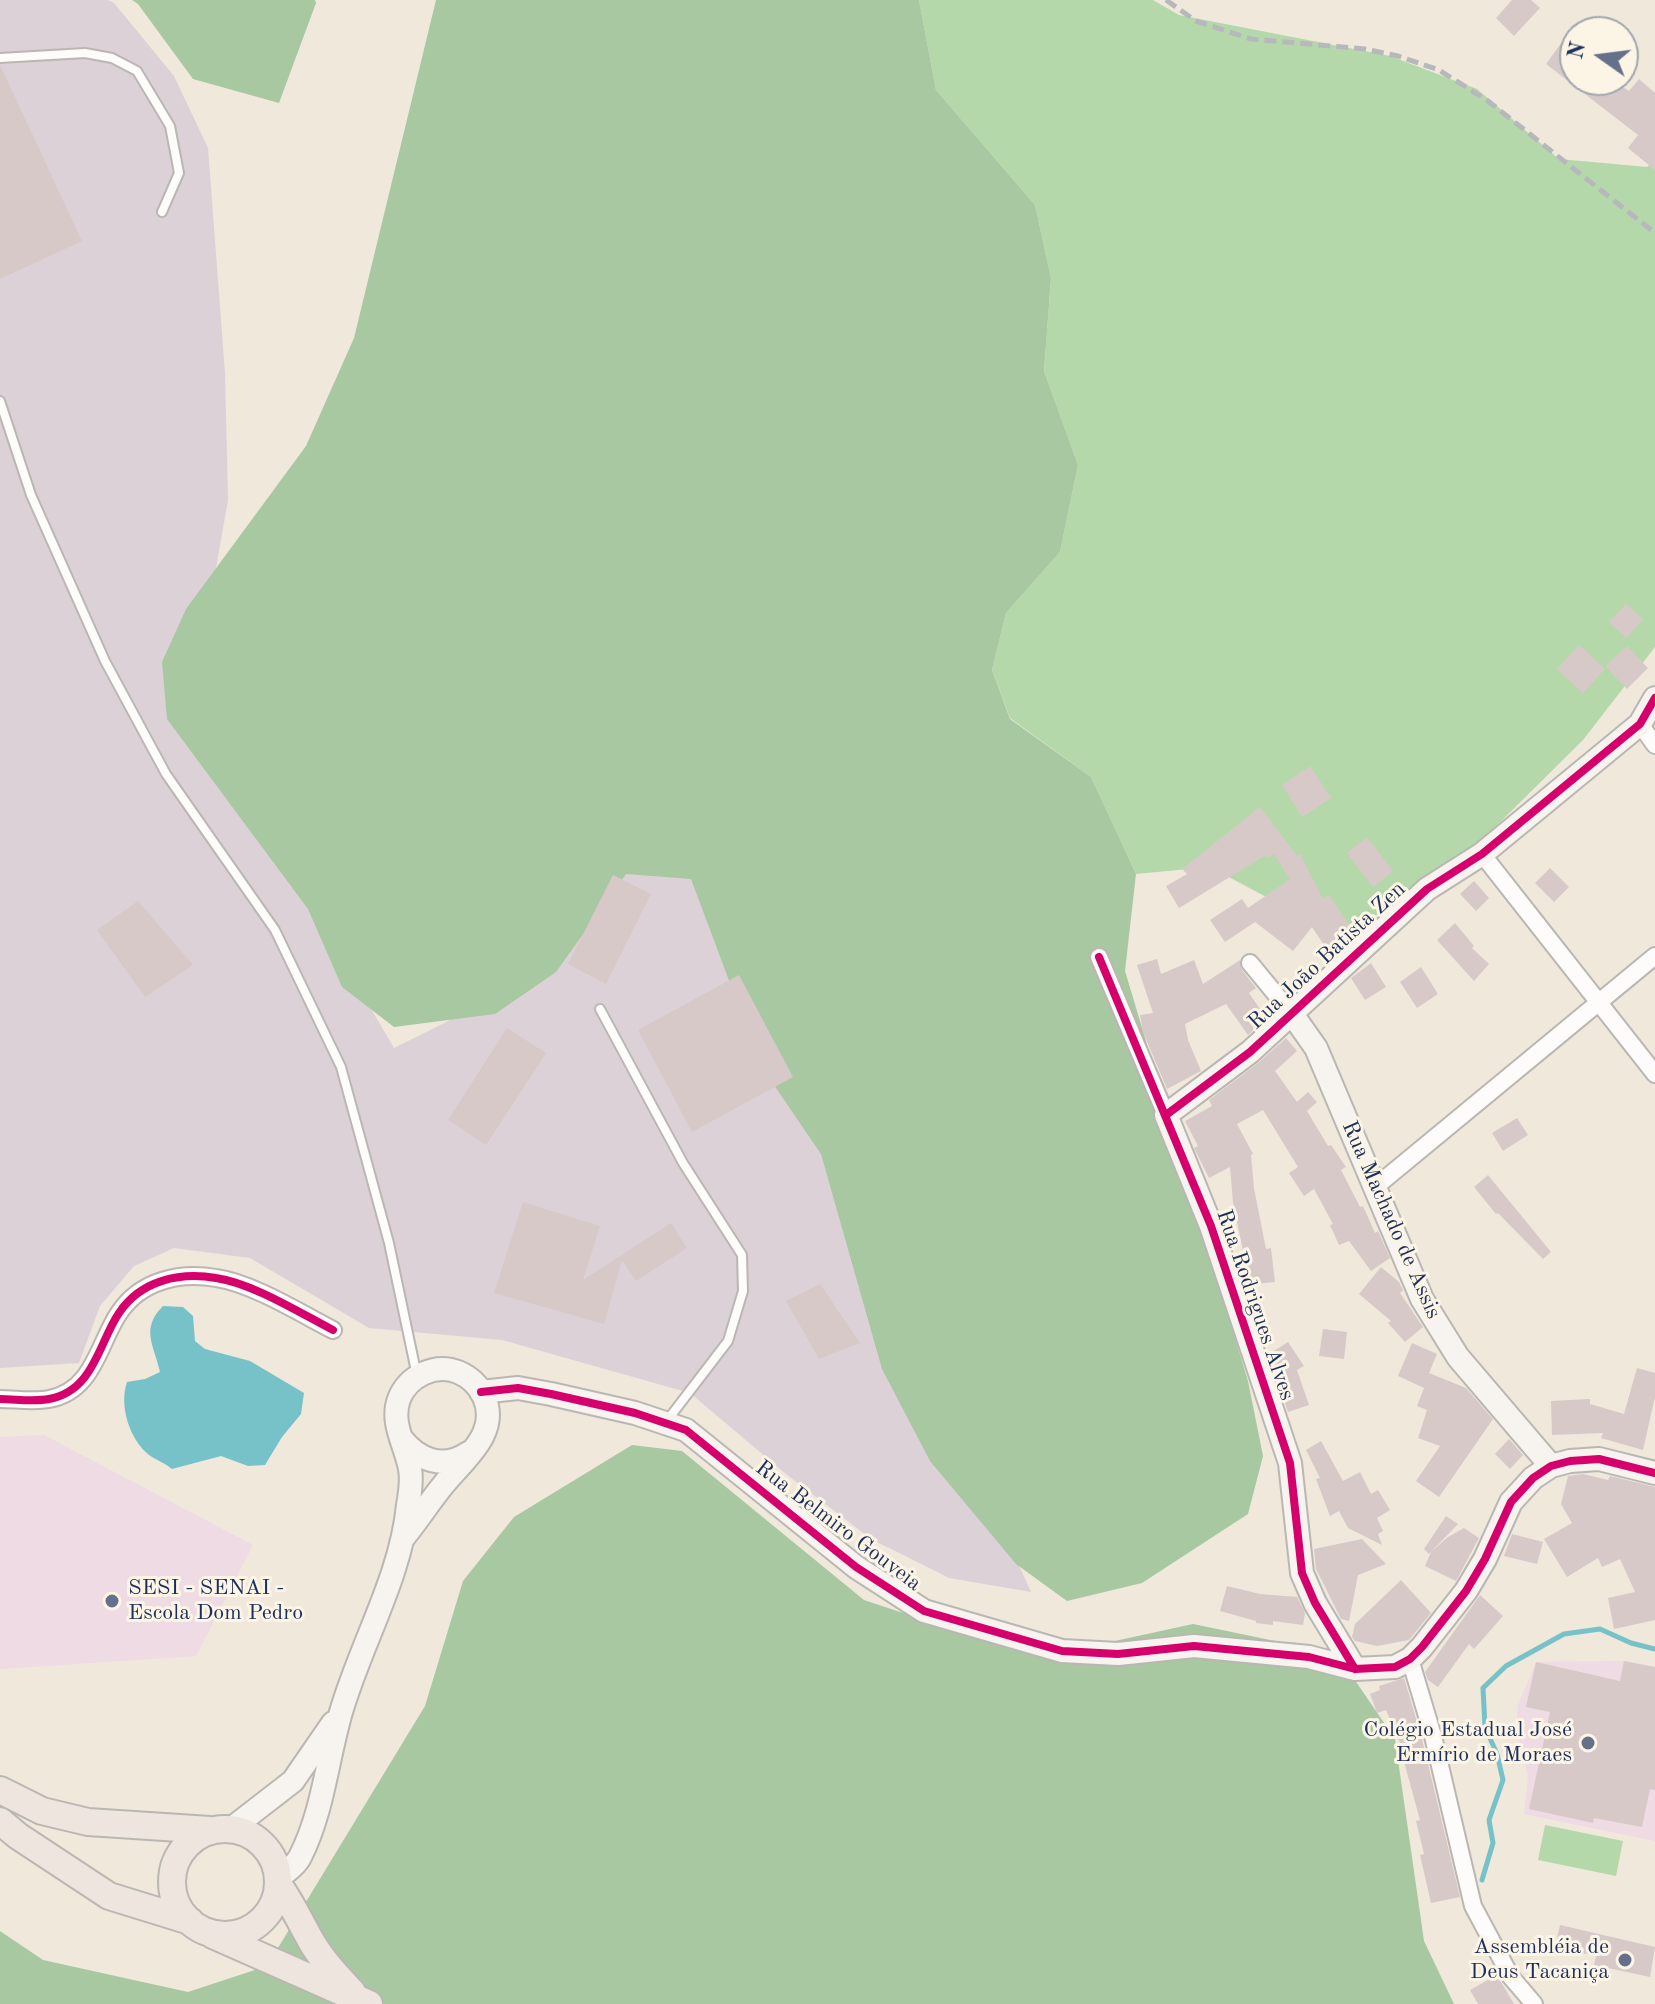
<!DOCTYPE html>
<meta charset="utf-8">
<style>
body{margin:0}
#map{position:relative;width:1655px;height:2004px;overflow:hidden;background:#efe8db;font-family:"Old Standard TT",serif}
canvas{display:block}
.north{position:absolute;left:1559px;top:16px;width:80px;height:80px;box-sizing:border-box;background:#fcf5e5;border:2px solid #a2a6af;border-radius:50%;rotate:284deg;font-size:22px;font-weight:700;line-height:32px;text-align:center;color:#1b2f5e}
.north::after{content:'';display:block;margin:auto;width:28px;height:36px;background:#65708a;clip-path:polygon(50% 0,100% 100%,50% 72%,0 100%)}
</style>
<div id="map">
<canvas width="1655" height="2004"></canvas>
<div class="north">N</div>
</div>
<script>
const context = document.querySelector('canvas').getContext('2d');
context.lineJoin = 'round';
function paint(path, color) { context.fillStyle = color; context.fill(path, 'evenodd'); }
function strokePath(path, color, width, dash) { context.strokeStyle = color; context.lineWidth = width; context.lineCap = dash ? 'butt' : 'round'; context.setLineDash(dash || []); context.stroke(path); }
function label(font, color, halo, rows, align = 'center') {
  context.font = font + ' "Old Standard TT",serif'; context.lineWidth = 6; context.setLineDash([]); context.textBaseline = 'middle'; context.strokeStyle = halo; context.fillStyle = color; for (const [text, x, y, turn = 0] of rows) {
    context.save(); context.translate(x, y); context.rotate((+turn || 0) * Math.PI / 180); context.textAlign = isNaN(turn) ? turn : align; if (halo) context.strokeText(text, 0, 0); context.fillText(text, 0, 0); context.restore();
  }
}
paint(new Path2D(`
 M44 1435 253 1545 196 1656 0 1669V1437Z
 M1624 1661 1655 1667V1841L1524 1814 1528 1776 1516 1726 1518 1705 1536 1662Z`), '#eedbe3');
paint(new Path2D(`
 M0 0H108L114 3 174 76 208 148 225 373 228 500 192 704 394 1048 543 974 655 760 1031 1592 949 1578 871 1539 786 1474 690 1393 502 1340 369 1328 250 1258 174 1248 134 1266 100 1306 79 1363 0 1368Z`), '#dcd1d7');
paint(new Path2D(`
 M919 0H1153L1179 15 1390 56 1477 89 1559 159 1647 167 1655 160V647L1583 740 1478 844 1388 911 1330 931 1210 867 1136 874 1091 777 1010 718 992 670 1006 613 1060 552 1078 465 1044 371 1051 278 1035 205 936 90Z
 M1545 1825 1623 1841 1616 1876 1538 1860Z`), '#b5d8ab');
paint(new Path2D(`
 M132 0H315L316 3 279 103 193 79 138 4Z
 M436 0H919L936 90 1035 205 1051 278 1044 371 1078 465 1060 552 1006 613 992 670 1010 719 1091 777 1136 874 1125 971 1248 1381 1263 1456 1248 1514 1142 1583 1067 1601 1016 1564 930 1461 882 1369 821 1154 761 1066 691 879 626 874 556 972 495 1014 394 1027 342 987 308 909 167 719 162 662 186 609 306 446 354 338Z
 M632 1445 682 1451 864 1600 1030 1655 1078 1649 1193 1624 1275 1641 1348 1670 1395 1739 1424 1941 1454 2004H0V1931L43 1960 188 1992 267 1966 425 1706 463 1581 514 1517Z`), '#a7c8a1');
paint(new Path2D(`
 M163 1306 183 1307 193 1316 195 1341 205 1349 250 1361 304 1393 301 1414 282 1437 265 1465 248 1466 221 1456 172 1469C165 1463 156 1460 149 1455 129 1439 119 1405 127 1382L145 1379 160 1372C154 1345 140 1329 163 1306Z`), '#77c2c8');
strokePath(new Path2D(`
 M1482 1880 1493 1843 1489 1820 1503 1780 1497 1754 1485 1727 1483 1688 1506 1666 1564 1634 1600 1629 1631 1643 1655 1649`), '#77c2c8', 5);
paint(new Path2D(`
 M1512 0H1531L1540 8 1514 36 1496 18Z
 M1575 24V80H1612L1629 91 1639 79 1655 93V170L1628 148 1638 135 1546 64Z
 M0 65 82 241 0 279Z
 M1626 604 1643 619 1626 638 1609 622Z
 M1579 645 1605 669 1583 693 1557 669Z
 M1627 646 1648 668 1627 689 1605 666Z
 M1310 766 1331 798 1302 817 1282 785Z
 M1260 807 1297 856 1300 854 1323 899 1329 895 1356 935 1330 954 1312 927 1293 951 1255 922 1225 942 1210 920 1242 899 1248 908 1290 879 1274 854 1268 858 1266 855 1179 908 1166 886 1187 874 1182 869Z
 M1367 837 1393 871 1373 887 1347 853Z
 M1550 868 1569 887 1554 902 1535 883Z
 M613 875 651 894 606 984 568 964Z
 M1474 881 1489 898 1476 911 1460 894Z
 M138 901 193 965 145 997 97 930Z
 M1455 923 1474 946 1472 948 1489 964 1474 981 1437 940Z
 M1157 959 1161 974 1194 960 1203 984 1240 960 1242 970 1256 988 1249 993 1266 1018 1248 1035 1226 1004 1185 1024 1188 1040 1201 1071 1167 1089 1143 1032 1140 1015 1153 1013 1137 965Z
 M1371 963 1386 987 1365 1000 1351 978Z
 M1421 967 1438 994 1417 1008 1400 982Z
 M739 975 793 1077 692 1132 638 1030Z
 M507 1028 546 1053 486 1145 448 1120Z
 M1286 1038 1297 1051 1275 1071 1297 1102 1308 1092 1317 1102 1307 1111 1328 1146 1331 1145 1346 1167 1341 1170 1360 1207 1363 1206 1375 1233 1378 1231 1390 1258 1371 1271 1349 1241 1339 1245 1330 1225 1333 1224 1314 1189 1304 1196 1289 1173 1298 1167 1263 1110 1237 1124 1253 1154 1251 1155 1254 1188 1266 1249 1271 1248 1275 1282 1245 1285 1240 1252 1243 1251 1233 1203 1230 1167 1209 1178 1194 1148 1198 1146 1185 1121 1212 1106 1209 1100 1258 1063Z
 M1517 1118 1528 1135 1503 1151 1492 1133Z
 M1488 1175 1551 1252 1543 1259 1498 1213 1496 1214 1474 1187Z
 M523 1202 600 1226 583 1280 671 1223 687 1248 636 1281 622 1260 604 1324 494 1293Z
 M1381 1267 1399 1282 1403 1290 1400 1293 1423 1327 1405 1342 1388 1323 1391 1321 1359 1294Z
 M820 1284 860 1343 819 1359 786 1301Z
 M1323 1329 1347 1332 1344 1359 1319 1356Z
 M1288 1342 1304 1366 1297 1370 1309 1405 1288 1412 1269 1354Z
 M1412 1343 1437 1354 1429 1373 1466 1388 1493 1419 1439 1497 1416 1481 1440 1446 1418 1438 1427 1410 1417 1406 1424 1388 1398 1376Z
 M1637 1368 1655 1373V1397L1643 1450 1601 1438 1603 1433 1552 1435 1551 1401 1590 1399V1404L1624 1414Z
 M1509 1439 1523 1455 1510 1469 1495 1454Z
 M1321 1441 1343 1481 1360 1472 1371 1494 1378 1490 1390 1510 1377 1518 1383 1531 1378 1534 1382 1545 1348 1528 1339 1511 1330 1516 1316 1479 1320 1478 1306 1450Z
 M1583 1474 1608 1480 1610 1476 1655 1487V1620L1614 1629 1608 1598 1635 1592 1620 1559 1602 1567 1598 1558 1567 1577 1544 1539 1572 1523 1561 1504 1568 1476Z
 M1446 1516 1458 1524 1429 1554 1424 1549Z
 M1464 1528 1479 1538 1456 1581 1425 1566 1431 1552 1448 1537Z
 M1512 1534 1543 1542 1537 1564 1504 1556Z
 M1362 1539 1386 1564 1358 1575 1349 1621 1341 1619 1316 1569 1314 1549Z
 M1401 1580 1431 1613 1409 1640 1377 1646 1355 1641 1352 1637 1355 1624Z
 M1227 1586 1260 1594 1297 1597 1305 1613 1303 1625 1273 1621V1625L1256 1623V1621L1220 1611Z
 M1480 1595 1503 1616 1474 1649 1469 1644 1438 1687 1428 1680 1425 1672Z
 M1624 1661 1655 1667V1790L1650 1789 1642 1827 1594 1818 1593 1823 1529 1809 1550 1712 1526 1707 1536 1662 1620 1681Z
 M1404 1678 1422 1739 1460 1897 1431 1903 1420 1855 1424 1854 1416 1821 1420 1820 1403 1758 1406 1757 1386 1710 1377 1713 1370 1694 1380 1690 1379 1686Z
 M1560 1925 1655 1947 1650 1977 1594 1965 1596 1956 1555 1947Z
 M1497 1975 1514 2004H1478L1470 1990Z`), '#d8c9c9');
const lane = new Path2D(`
 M0 58 85 53 112 58 137 71 170 126 179 173 162 212
 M0 401 31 495 105 661 166 774 275 930 341 1067 389 1243 417 1376
 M600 1009 683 1163 742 1255 743 1291 728 1341 666 1422`);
const street = new Path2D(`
 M1640 724 1655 745
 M1482 854 1655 1074
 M1099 957 1166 1115
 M1250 963 1292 1014
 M1374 1188 1655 956
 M0 1399C15 1399 34 1402 49 1399 94 1391 99 1342 119 1313 141 1280 180 1272 216 1278 252 1283 300 1313 333 1330
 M1410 1659 1433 1736 1473 1906 1511 1977 1534 2004`);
const secondary = new Path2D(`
 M1292 1014 1316 1048 1422 1299 1458 1357 1551 1466
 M481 1392 518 1388 551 1394 635 1413 686 1430 856 1567 924 1611 1062 1651 1118 1654 1194 1646 1309 1657 1355 1669 1395 1667 1410 1659 1422 1647 1466 1591 1485 1559 1511 1502 1533 1478 1551 1466 1570 1461 1599 1459 1655 1473
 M401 1438C418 1460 443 1470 468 1453
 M1355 1669 1315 1603 1302 1573 1290 1463 1211 1226 1166 1115 1250 1052 1427 889 1482 854 1640 724 1655 698
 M231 1829 293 1781 333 1723
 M278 1878C286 1872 296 1865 300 1857 323 1812 327 1760 341 1712 361 1643 401 1577 408 1505 410 1494 412 1480 410 1469 406 1446 390 1423 399 1399 408 1376 435 1363 458 1372 470 1377 479 1386 484 1397 500 1433 464 1459 444 1484 430 1501 418 1520 404 1537`);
const primary = new Path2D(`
 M0 1790 42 1811 88 1822 210 1830
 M0 1821 18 1836 109 1896 190 1921
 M172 1882a53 53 0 1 1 106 0a53 53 0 1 1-106 0Z
 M278 1884C291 1902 300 1921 311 1941 322 1960 337 1976 352 1992
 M213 1935 369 2004`);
strokePath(lane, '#bab7b3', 12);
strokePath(street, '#bab7b3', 20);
strokePath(secondary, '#bab7b3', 26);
strokePath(primary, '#bab7b3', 30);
strokePath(lane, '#fdfcfa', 8);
strokePath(street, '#fdfcfa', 16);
strokePath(secondary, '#f7f3ef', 22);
strokePath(primary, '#ede5de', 26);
strokePath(new Path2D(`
 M1166 0 1196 21 1251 39 1365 49 1398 56 1439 70 1488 101 1655 233`), '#b7b8bc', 5, [12, 6]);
strokePath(new Path2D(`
 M1099 957 1211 1226 1290 1463 1302 1573 1315 1603 1355 1669
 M1166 1115 1250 1052 1427 889 1482 854 1640 724 1655 698
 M481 1392 518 1388 551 1394 635 1413 686 1430 856 1567 924 1611 1062 1651 1118 1654 1194 1646 1309 1657 1355 1669 1395 1667 1410 1659 1422 1647 1466 1591 1485 1559 1511 1502 1533 1478 1551 1466 1570 1461 1599 1459 1655 1473
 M0 1399C15 1399 34 1402 49 1399 94 1391 99 1342 119 1313 141 1280 180 1272 216 1278 252 1283 300 1313 333 1330`), '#d6006c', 8);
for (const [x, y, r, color] of [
 [112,1601,8,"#65708a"],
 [1588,1743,8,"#65708a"],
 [1625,1960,8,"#65708a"]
]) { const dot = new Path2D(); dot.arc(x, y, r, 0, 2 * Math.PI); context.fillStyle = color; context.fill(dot); strokePath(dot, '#fcf5e5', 3); }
label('22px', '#1b2f5e', '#fcf5e5', [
 ["Rua João Batista Zen",1327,956,-43],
 ["Rua Machado de Assis",1391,1220,66],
 ["Rua Rodrigues Alves",1255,1305,71],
 ["Rua Belmiro Gouveia",838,1526,37]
]);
label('22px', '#1b2f5e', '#fcf5e5', [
 ["SESI - SENAI -",128,1588,"left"],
 ["Escola Dom Pedro",128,1613,"left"],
 ["Colégio Estadual José",1572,1730],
 ["Ermírio de Moraes",1572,1755],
 ["Assembléia de",1609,1947],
 ["Deus Tacaniça",1609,1972]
], 'right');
</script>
